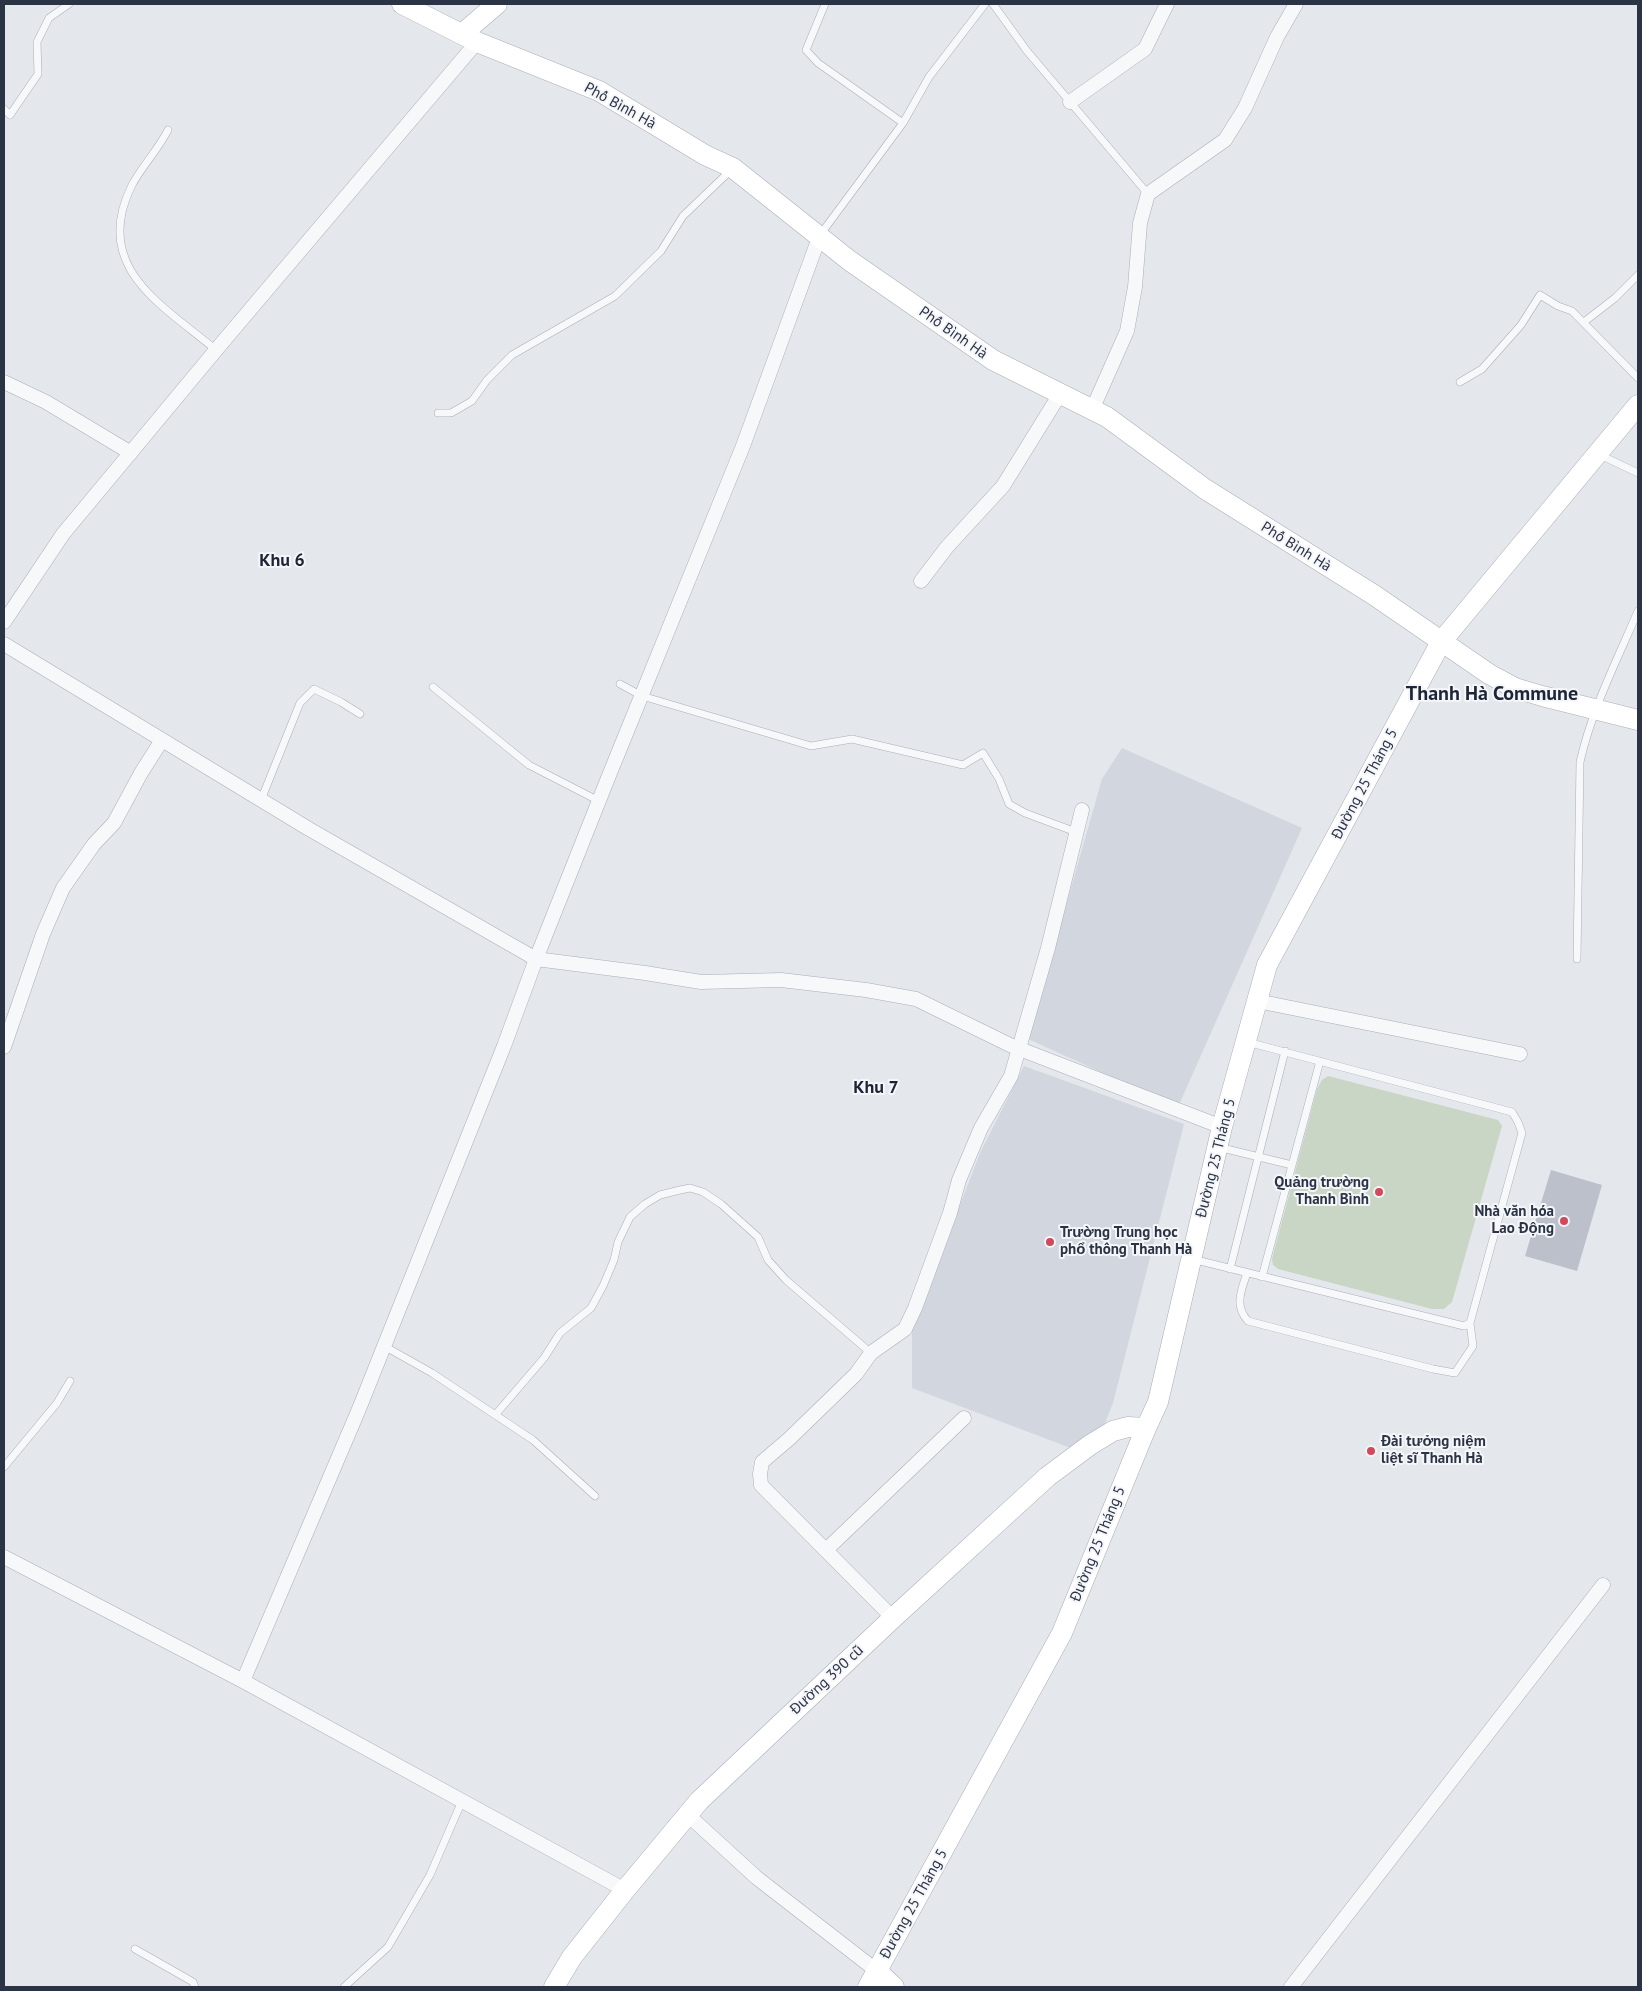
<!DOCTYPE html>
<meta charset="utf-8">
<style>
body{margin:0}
#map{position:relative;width:1642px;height:1991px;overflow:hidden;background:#e4e7ec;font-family:"PT Sans",sans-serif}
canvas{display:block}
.frame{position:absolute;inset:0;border:5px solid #2b3445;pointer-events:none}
</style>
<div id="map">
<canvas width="1642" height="1991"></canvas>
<div class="frame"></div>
</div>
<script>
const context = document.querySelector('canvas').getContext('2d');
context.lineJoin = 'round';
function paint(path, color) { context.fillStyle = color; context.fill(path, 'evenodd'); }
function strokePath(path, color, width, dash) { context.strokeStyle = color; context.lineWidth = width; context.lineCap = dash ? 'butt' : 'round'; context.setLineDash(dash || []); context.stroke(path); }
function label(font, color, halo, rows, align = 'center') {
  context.font = font + ' "PT Sans",sans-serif'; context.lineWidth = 4; context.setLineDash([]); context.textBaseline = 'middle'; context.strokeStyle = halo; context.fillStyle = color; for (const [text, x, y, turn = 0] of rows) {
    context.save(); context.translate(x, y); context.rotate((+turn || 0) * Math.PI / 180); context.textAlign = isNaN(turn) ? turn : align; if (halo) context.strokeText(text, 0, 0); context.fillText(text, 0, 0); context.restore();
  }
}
paint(new Path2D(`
 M1122 748 1302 828 1178 1107 1028 1039 1102 779Z
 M1024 1066 1184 1124 1113 1403 1092 1456 912 1388V1330L980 1153Z`), '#d2d6de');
paint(new Path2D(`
 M1328 1076 1498 1120 1502 1126 1452 1302 1444 1309H1432L1278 1269 1273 1265 1272 1259 1317 1089 1322 1080Z`), '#c9d6c5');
paint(new Path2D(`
 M1551 1170 1602 1185 1577 1271 1525 1256Z`), '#bbc0ca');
const lane = new Path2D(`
 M993 4 1027 51 1148 194
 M4 109 10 115 38 74 37 42 49 18 69 4
 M903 123 929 77 985 4
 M168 130C158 150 142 166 132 185 91 267 161 304 216 350
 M820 235 903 123 818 63 806 50 825 4
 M1584 322 1615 298 1638 275
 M1460 382 1482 369 1521 325 1540 295 1558 306 1572 311 1638 378
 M438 413H451L472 401 487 380 512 355 615 296 661 251 683 216 731 170
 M1600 455 1638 473
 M620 684 642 696 811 746 852 739 963 765 983 753 999 779 1009 804 1025 813 1076 832
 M433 687 529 765 599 801
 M261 800 300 703 314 689 341 702 360 714
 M1577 959 1580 762C1592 709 1617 660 1638 611
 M1218 1147 1292 1165
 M1192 1259 1464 1326 1470 1323 1522 1133 1518 1122 1512 1112 1247 1042
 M1230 1269 1285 1051
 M1247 1273C1241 1291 1234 1306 1248 1321L1433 1369 1455 1373 1473 1346 1470 1323
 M1262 1277 1320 1061
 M384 1346 432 1373 533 1440 595 1496
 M496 1414 544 1358 560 1333 591 1308 603 1286 614 1260 618 1242 630 1217 645 1204 660 1195 680 1190 690 1188 703 1192 721 1204 758 1237 768 1260 786 1280 871 1353
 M4 1467 57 1403 70 1381
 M135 1949 193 1982 195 1987
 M344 1987 388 1947 430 1875 462 1801`);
const street = new Path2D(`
 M1070 102 1145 49 1167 4
 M4 382 46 402 131 453
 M1092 410 1127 331 1135 287 1140 223 1148 194 1225 140 1245 108 1277 37 1296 4
 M921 581 947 547 1003 486 1060 394
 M4 622 63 534 221 344 477 42
 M4 644 309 829 536 959 645 973 701 982 781 980 866 990 916 999 1012 1046 1222 1127
 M1257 1001 1520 1054
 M4 1047 43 934 63 888 94 844 114 823 141 773 162 740
 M826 1550 964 1418
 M4 1557 243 1681 625 1890
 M893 1618 761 1485 760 1474 762 1462 789 1439 856 1374 871 1353 905 1329 915 1308 950 1213 959 1180 981 1128 1011 1076 1048 948 1082 810
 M243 1681 359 1409 504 1046 536 959 608 778 743 446 820 235
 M688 1815 757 1878 877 1971
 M1291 1987 1603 1585`);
const secondary = new Path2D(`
 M402 4 477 42 599 91 705 155 733 168 850 261 993 360 1107 417 1205 489 1374 595 1489 674 1515 688 1542 696 1638 720
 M462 34 497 4
 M877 1971 894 1987
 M554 1987 572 1957 625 1890 699 1801 893 1618 1047 1477 1090 1445 1113 1431 1128 1427 1146 1428
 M868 1987 1062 1633 1146 1428 1158 1402 1222 1127 1267 965 1441 642 1638 405`);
strokePath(lane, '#a9aeb7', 8);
strokePath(street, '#a9aeb7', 15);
strokePath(secondary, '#a9aeb7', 21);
strokePath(lane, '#f7f8fa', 7);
strokePath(street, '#f7f8fa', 14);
strokePath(secondary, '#fff', 20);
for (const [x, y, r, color] of [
 [1379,1192,5,"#d1495b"],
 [1564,1221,5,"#d1495b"],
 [1050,1242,5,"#d1495b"],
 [1371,1451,5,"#d1495b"]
]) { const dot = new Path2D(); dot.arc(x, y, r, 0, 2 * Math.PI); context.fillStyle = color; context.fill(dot); strokePath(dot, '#f4f6f9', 2); }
label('15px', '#2b3445', '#f4f6f9', [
 ["Phố Bình Hà",620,106,29],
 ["Phố Bình Hà",953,333,35],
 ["Phố Bình Hà",1296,547,32],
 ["Đường 25 Tháng 5",1365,784,-62],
 ["Đường 25 Tháng 5",1216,1158,-76],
 ["Đường 25 Tháng 5",1098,1544,-68],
 ["Đường 390 cũ",827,1680,-43],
 ["Đường 25 Tháng 5",914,1904,-61]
]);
label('bold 15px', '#2b3445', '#f4f6f9', [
 ["Quảng trường",1369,1183],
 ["Thanh Bình",1369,1200],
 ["Nhà văn hóa",1554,1212],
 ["Lao Động",1554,1229],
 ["Trường Trung học",1060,1233,"left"],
 ["phổ thông Thanh Hà",1060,1250,"left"],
 ["Đài tưởng niệm",1381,1442,"left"],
 ["liệt sĩ Thanh Hà",1381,1459,"left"]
], 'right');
label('bold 18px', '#1d2536', '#f4f6f9', [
 ["Khu 6",282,561],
 ["Khu 7",876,1088]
]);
label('bold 20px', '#1d2536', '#f4f6f9', [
 ["Thanh Hà Commune",1492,694]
]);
</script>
